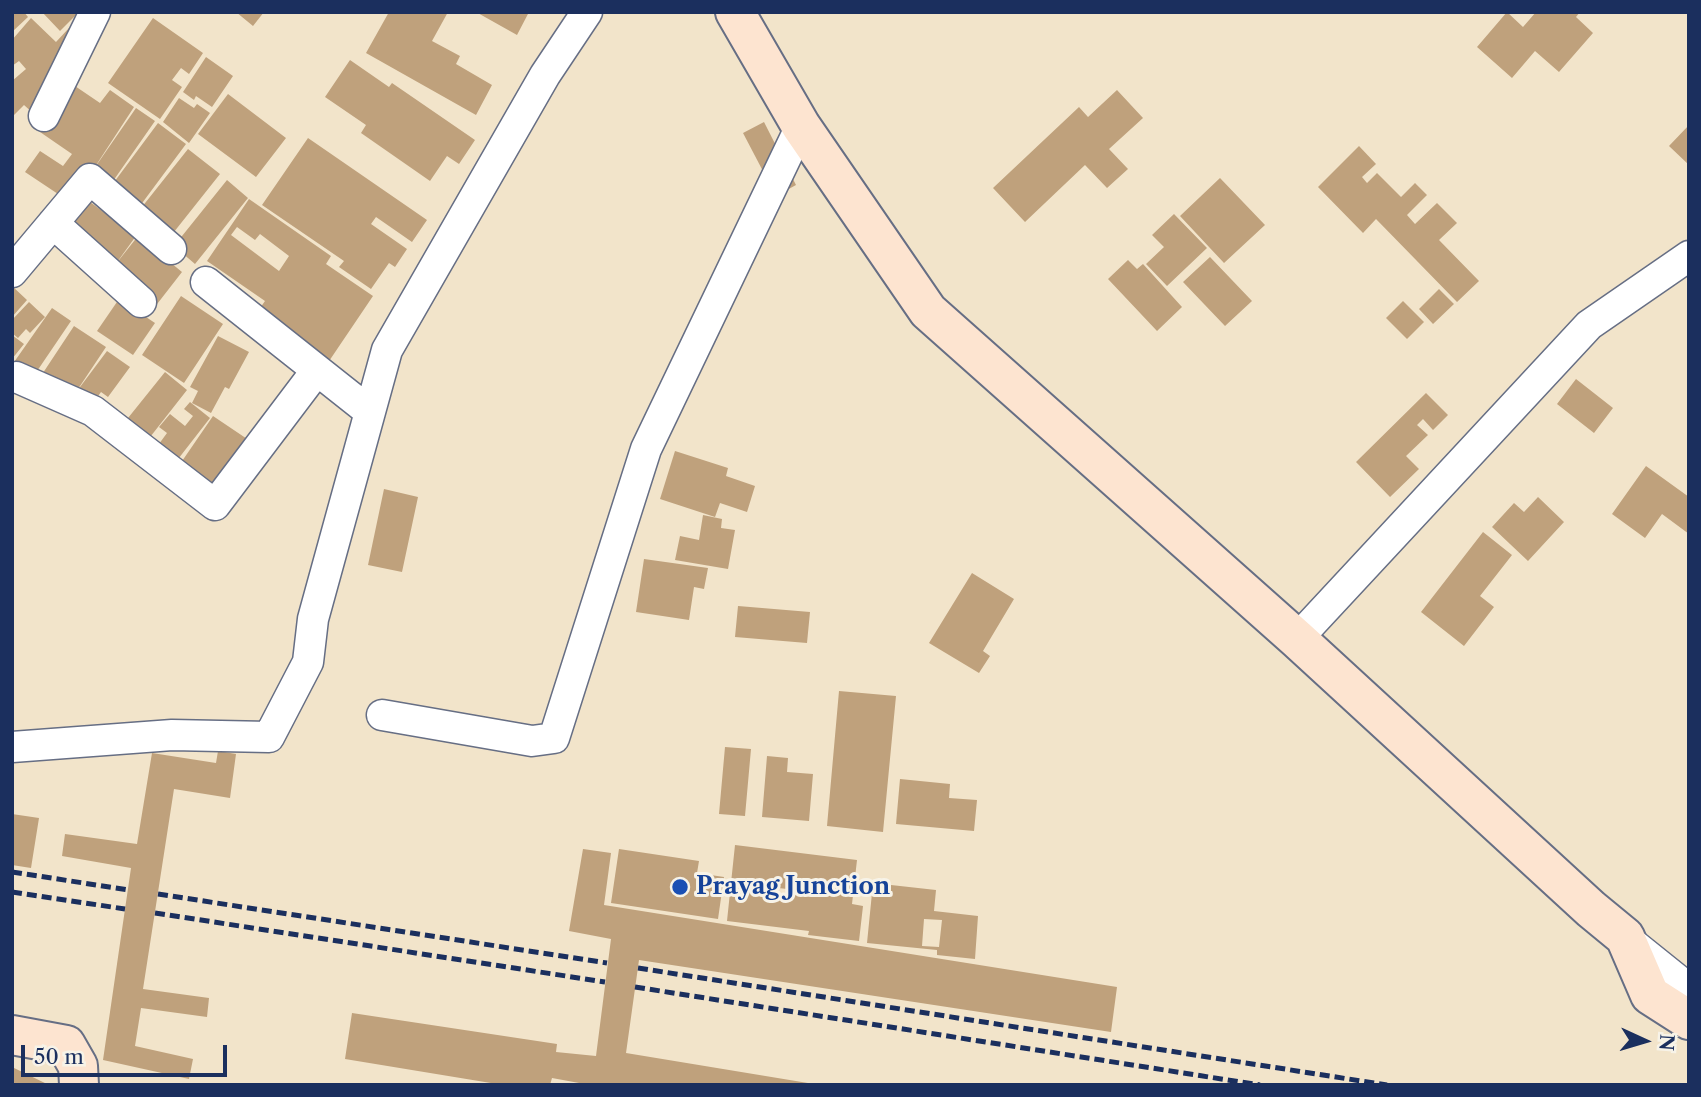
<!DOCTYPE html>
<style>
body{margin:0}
#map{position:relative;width:1701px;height:1097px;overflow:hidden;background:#f2e4ca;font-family:"Libre Caslon Text",serif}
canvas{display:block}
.frame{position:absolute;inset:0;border:14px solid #1b2f5e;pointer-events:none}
.north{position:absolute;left:1610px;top:1006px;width:70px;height:70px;-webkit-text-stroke:5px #f7f3e8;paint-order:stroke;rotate:94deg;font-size:19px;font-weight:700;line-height:28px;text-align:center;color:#1b2f5e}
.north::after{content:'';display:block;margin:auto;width:24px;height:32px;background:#1b2f5e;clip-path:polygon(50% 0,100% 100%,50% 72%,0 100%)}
.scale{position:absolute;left:21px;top:1045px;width:206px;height:32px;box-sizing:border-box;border:4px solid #1b2f5e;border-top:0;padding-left:9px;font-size:21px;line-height:24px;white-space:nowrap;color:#1b2f5e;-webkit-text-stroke:5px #f7f3e8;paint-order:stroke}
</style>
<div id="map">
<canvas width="1701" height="1097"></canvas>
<div class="frame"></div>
<div class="north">N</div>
<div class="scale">50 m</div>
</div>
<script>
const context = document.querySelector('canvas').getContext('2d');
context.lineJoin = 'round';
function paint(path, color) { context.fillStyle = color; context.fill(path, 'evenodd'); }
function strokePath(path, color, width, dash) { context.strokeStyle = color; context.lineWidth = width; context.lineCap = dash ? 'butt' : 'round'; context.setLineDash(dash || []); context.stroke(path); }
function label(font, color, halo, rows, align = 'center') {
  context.font = font + ' "Libre Caslon Text",serif'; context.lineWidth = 6; context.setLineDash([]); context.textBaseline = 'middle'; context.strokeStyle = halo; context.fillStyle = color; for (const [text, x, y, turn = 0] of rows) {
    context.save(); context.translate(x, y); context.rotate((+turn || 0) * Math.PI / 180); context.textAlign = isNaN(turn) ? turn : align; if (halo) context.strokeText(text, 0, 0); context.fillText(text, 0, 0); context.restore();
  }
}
paint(new Path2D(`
 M12 12H24L28 17 12 32Z
 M42 12H79L60 31Z
 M236 12H264L253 26Z
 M389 12H448L432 41 460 56 456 64 492 85 476 115 366 53Z
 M476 12H529L517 35Z
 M1507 12 1523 27 1536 12H1580L1576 17 1593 33 1559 72 1535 51 1512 78 1477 47Z
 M31 18 56 42 69 28 76 34 67 57 41 86 53 96 35 115 24 105 12 117V81L26 69 19 61 12 66V40Z
 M153 18 203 53 189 74 181 68 172 80 182 87 160 119 108 83Z
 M206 57 233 76 212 107 196 96 194 100 183 92Z
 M350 60 389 87 392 83 475 140 459 164 447 156 430 181 361 133 366 125 325 97Z
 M72 84 100 103 110 90 134 107 91 173 136 108 155 121 104 194 70 202 25 172 40 151 63 166 72 154 40 132Z
 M1117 90 1143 118 1109 149 1128 169 1107 188 1085 165 1025 222 993 188 1079 107 1088 117Z
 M228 94 286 138 256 177 198 134Z
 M179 98 194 108 197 104 210 113 189 143 163 122Z
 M764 122 796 185 776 196 743 133Z
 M158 123 186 144 134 214 106 193Z
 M1689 125V165L1669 146Z
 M308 138 427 220 412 242 376 217 371 224 407 249 395 267 389 263 371 289 339 267 344 261 262 205Z
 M1359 146 1376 164 1362 177 1367 183 1377 173 1401 197 1415 183 1427 195 1407 215 1415 224 1437 203 1457 223 1439 240 1479 281 1457 302 1376 219 1363 233 1318 187Z
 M188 149 220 174 170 237 134 217Z
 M1220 178 1265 225 1224 263 1180 216Z
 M227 180 248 198 195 264 174 246Z
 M86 199 136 236 115 265 138 236 182 272 154 308 62 232Z
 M249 199 331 256 326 264 373 296 321 373 249 324 265 301 207 261ZM237 227 255 240 260 234 289 256 279 271 231 235Z
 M1174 214 1207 248 1167 286 1146 264 1164 247 1152 235Z
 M1210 257 1252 301 1225 326 1183 282Z
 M1128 260 1137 269 1143 264 1182 307 1157 331 1108 279Z
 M12 286 27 300 12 317Z
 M1439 289 1454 304 1433 324 1419 309Z
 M181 296 223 324 184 383 142 355Z
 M119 299 155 323 133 355 97 331Z
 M1403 301 1424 322 1407 339 1386 318Z
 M29 302 45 317 30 333 26 329 18 338 12 333V320Z
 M52 308 71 321 31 380 12 365Z
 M74 326 106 347 74 395 107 351 130 367 108 397 101 392 96 399 121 417 110 433 69 404 67 406 35 385Z
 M12 335 24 344 12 359Z
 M218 336 249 352 229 389 225 387 211 413 192 403 198 391 190 387Z
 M165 372 187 390 147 441 124 423Z
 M1576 379 1613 408 1594 433 1557 404Z
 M1426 393 1448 415 1433 430 1423 419 1417 425 1428 435 1406 456 1419 469 1390 497 1356 462Z
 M190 402 210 418 175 463 156 448 167 433 159 427 170 414 185 426 193 416 184 409Z
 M213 416 265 451 231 503 178 467Z
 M675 451 728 468 726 476 755 486 747 512 720 503 715 517 660 499Z
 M1646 466 1689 497V534L1662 514 1645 538 1612 514Z
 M384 489 418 497 402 572 368 565Z
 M1538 497 1564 522 1528 561 1492 527 1514 503 1524 512Z
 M703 515 722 519 721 528 735 530 728 569 675 560 680 536 699 540Z
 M1483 532 1512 555 1480 596 1494 607 1464 646 1421 612Z
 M644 559 708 568 704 589 694 587 689 620 636 612Z
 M972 573 1014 599 983 651 990 656 979 673 929 643Z
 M738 606 810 612 807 643 735 637Z
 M839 691 896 696 883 832 827 826Z
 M725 747 751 749 745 816 719 814Z
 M218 751 236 754 230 798 174 789 143 989 209 998 207 1017 141 1008 135 1046 193 1059 189 1079 103 1060 131 868 62 856 65 834 137 844 152 753 216 763Z
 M767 756 788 758 787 772 813 774 809 821 762 817Z
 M900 779 950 784 949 798 977 800 974 831 896 824Z
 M12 814 39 818 31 868 12 865Z
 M735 845 857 860 852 904 863 906 859 941 808 935 809 931 727 921ZM744 884 813 892 812 897 743 889Z
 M583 849 611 853 604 905 1117 987 1111 1032 639 960 626 1053 820 1085H590L552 1078 550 1085H503L345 1059 352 1013 557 1044 556 1052 596 1056 611 939 569 931Z
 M619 849 699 861 697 873 724 877 718 919 611 903Z
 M873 883 936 890 934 911 978 916 975 959 937 955V950L867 943ZM924 919 942 920 939 947 922 946Z
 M12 1067 49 1085H12Z`), '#bfa17c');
const street = new Path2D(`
 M44 116 95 12
 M53 223 141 302
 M12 272 90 179 171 249
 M206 282 370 412
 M12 378 16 377 93 411 215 505 317 370
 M1297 639 1589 325 1689 256
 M382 715 532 741 554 738 646 449 801 126
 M12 747 172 735 269 737 308 662 313 619 387 350 545 75 587 12
 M1628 940 1689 989`);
const secondary = new Path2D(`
 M735 12 801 126 928 311 1297 639 1591 909 1625 937 1650 995 1689 1020
 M12 1035 66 1045 78 1066 79 1085`);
strokePath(street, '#666e84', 33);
strokePath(secondary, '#666e84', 42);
strokePath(street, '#fff', 30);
strokePath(secondary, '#fde4d0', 38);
strokePath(new Path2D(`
 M12 872 129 890
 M12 892 125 909
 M158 894 607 963
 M155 913 605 982
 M638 968 1387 1085
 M635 987 1260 1085`), '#1b2f5e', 5, [10, 5]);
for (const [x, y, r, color] of [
 [680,887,9,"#1a4fb4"]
]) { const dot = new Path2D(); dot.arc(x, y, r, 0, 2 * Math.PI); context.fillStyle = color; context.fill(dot); strokePath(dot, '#f7f3e8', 2.5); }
label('bold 24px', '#164399', '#f7f3e8', [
 ["Prayag Junction",696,887]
], 'left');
</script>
